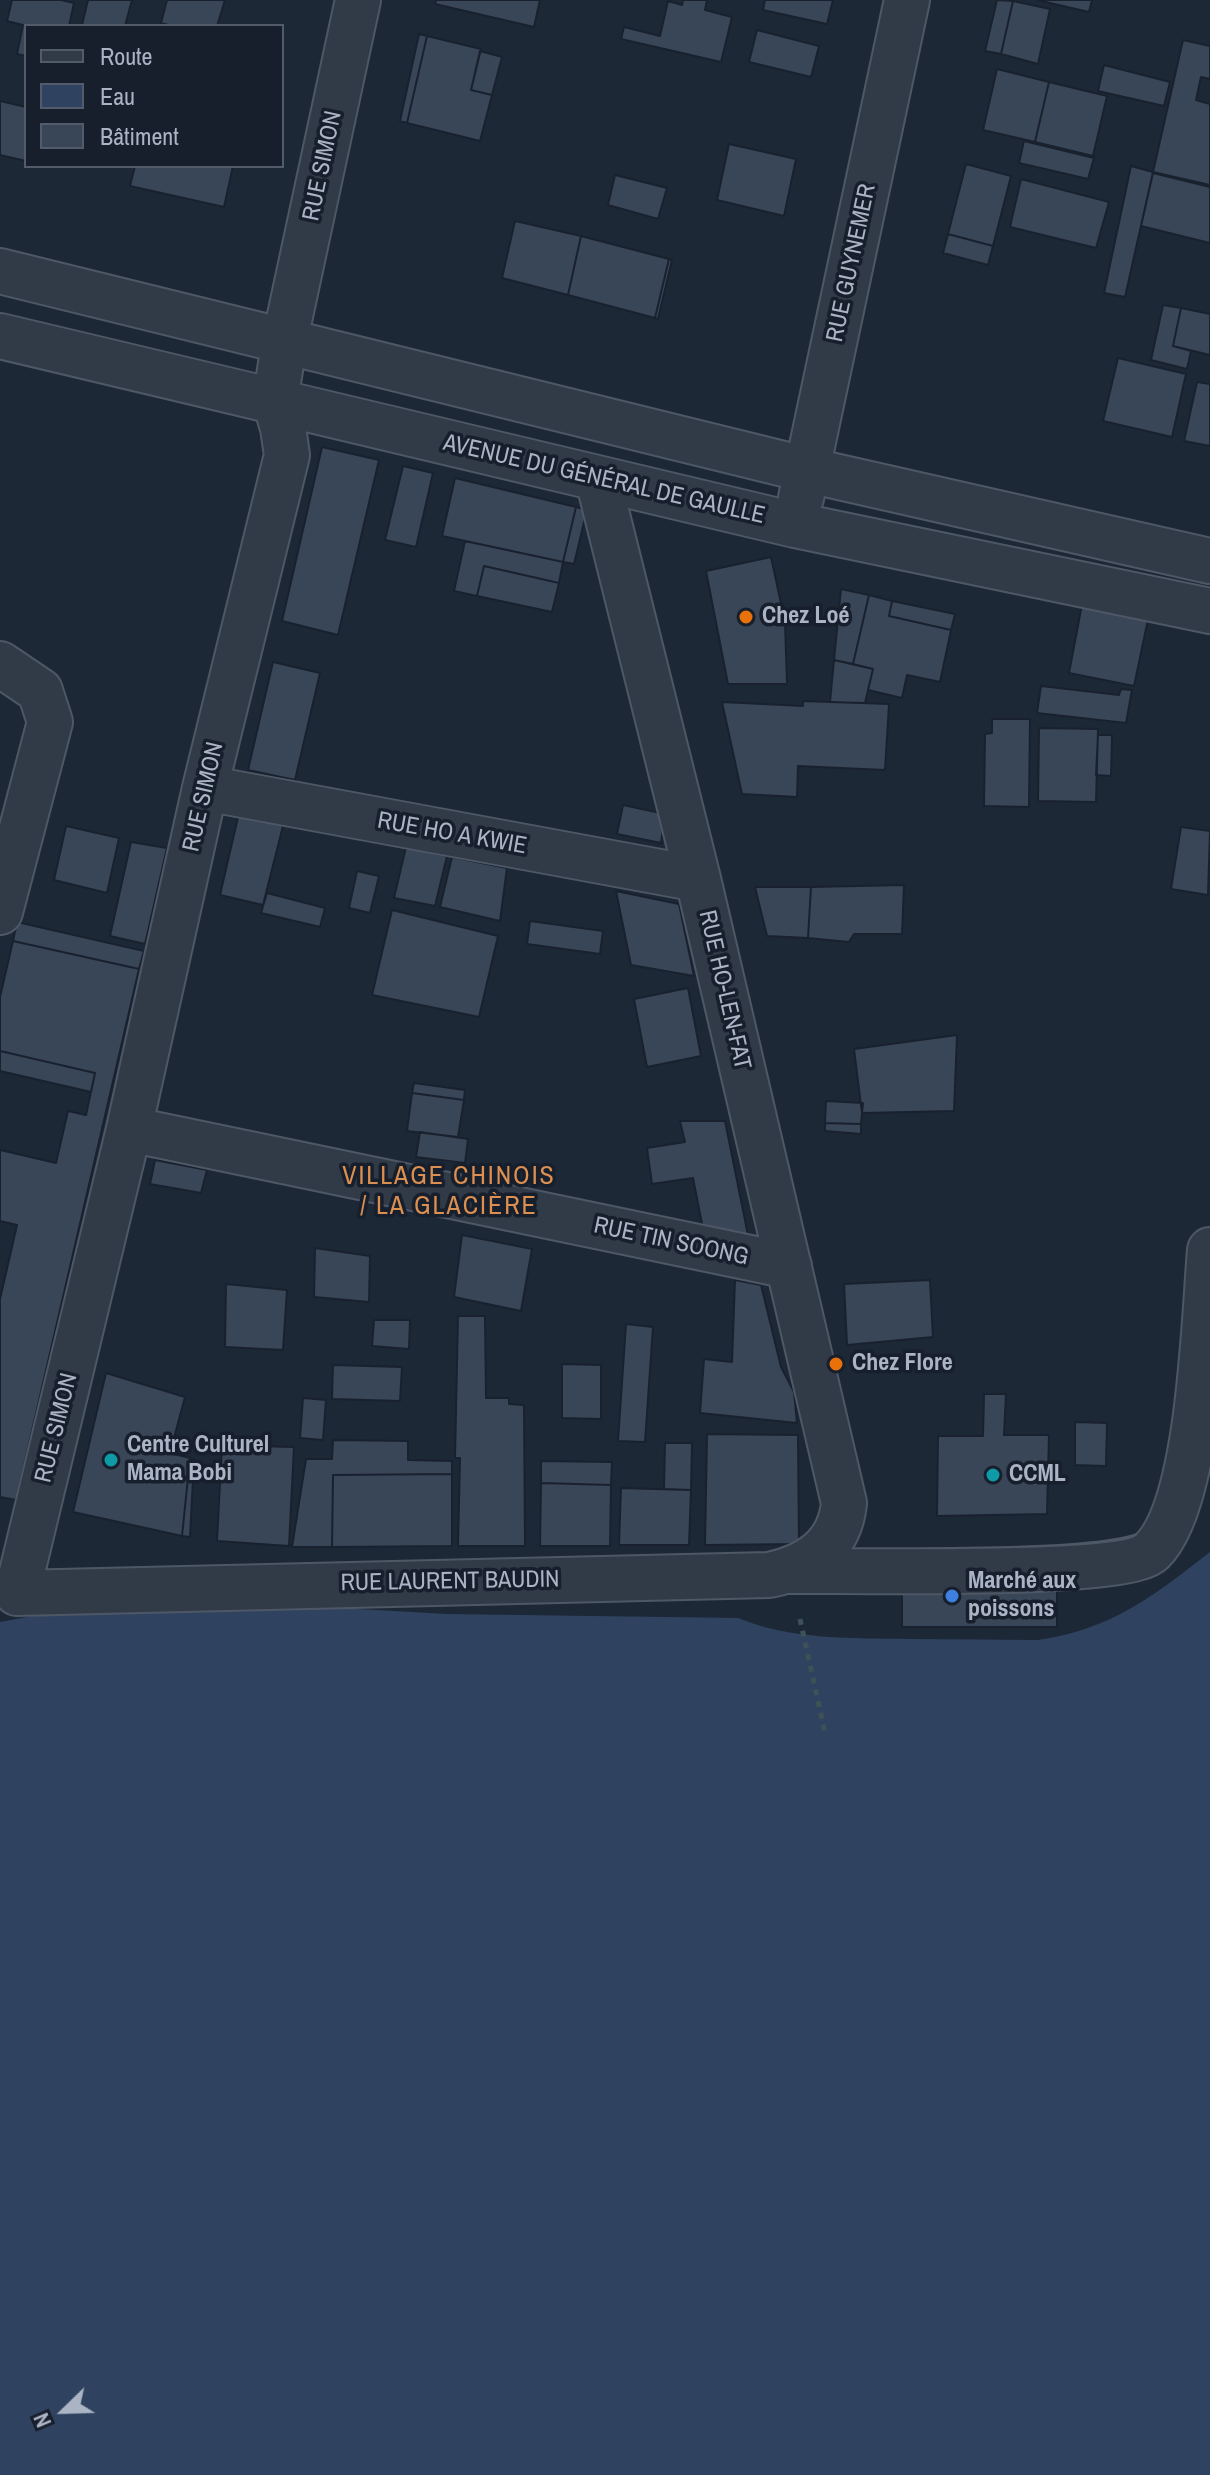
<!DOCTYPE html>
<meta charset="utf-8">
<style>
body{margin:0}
#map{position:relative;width:1210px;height:2475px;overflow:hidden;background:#1d2837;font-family:"Archivo Narrow",sans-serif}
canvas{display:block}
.legend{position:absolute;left:24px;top:24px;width:260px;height:144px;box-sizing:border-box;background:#171f2c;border:2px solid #525b69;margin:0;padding:10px 14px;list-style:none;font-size:24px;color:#aab4c5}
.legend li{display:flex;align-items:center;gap:16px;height:40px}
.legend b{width:40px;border:2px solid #525b69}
.north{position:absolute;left:24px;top:2371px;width:80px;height:80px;-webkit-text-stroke:6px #171f2c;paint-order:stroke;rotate:247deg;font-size:22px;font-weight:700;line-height:32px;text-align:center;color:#aab4c5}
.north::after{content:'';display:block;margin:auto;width:28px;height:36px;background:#aab4c5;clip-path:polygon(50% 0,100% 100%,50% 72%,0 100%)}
</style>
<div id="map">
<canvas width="1210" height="2475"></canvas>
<ul class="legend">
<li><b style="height:10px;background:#313a47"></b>Route</li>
<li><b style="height:22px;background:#2f4360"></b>Eau</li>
<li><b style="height:22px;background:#394658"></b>Bâtiment</li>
</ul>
<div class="north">N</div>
</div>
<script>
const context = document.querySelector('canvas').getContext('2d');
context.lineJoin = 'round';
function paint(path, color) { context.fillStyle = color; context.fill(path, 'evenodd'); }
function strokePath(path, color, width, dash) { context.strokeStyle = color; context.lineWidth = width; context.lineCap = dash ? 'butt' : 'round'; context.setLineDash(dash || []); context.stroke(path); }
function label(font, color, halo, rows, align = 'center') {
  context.font = font + ' "Archivo Narrow",sans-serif'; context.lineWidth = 7; context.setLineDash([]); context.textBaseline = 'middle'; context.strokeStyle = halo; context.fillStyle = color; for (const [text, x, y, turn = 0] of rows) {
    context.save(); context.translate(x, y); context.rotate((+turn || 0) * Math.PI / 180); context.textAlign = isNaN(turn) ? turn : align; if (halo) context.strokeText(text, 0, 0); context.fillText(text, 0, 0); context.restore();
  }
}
paint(new Path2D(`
 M1210 1552V2475H0V1622L64 1610 255 1603 446 1614 738 1618C791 1640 852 1638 908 1639 952 1639 995 1640 1038 1640 1112 1629 1152 1597 1210 1552Z`), '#2f4360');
const building = new Path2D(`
 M12 0H61L74 3 69 26H26V56L17 54 23 25 7 21Z
 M88 0H132L125 26 82 25Z
 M167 0H225L217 26H172L161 23Z
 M436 0H540L534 27 435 4Z
 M683 0H707L705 10 732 17 721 62 621 39 624 27 660 36 668 1 682 5Z
 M765 0H833L827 24 763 10Z
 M997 0 1013 1 1001 54 985 51Z
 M1037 0H1092L1089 12Z
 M1013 1 1050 9 1038 64 1001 54Z
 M757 30 819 46 811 77 749 62Z
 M419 34 427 36 407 123 400 121Z
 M427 36 481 49 471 90 492 95 480 141 407 123Z
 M1183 40 1210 46V79L1201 77 1196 100 1210 104V185L1153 172Z
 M480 51 502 57 492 95 471 90Z
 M1104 65 1170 82 1164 106 1098 91Z
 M997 69 1049 82 1035 142 983 130Z
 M1049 82 1107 96 1093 156 1035 142Z
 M0 101 26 107V161L0 155Z
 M1024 141 1094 158 1088 179 1019 163Z
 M729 144 796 159 784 216 717 200Z
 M966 164 1011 176 993 246 948 234Z
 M135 166H233L224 207 130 186Z
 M1131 166 1153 172 1125 297 1104 293Z
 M1153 173 1210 187V243L1141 226Z
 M615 175 667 188 658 219 608 205Z
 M1021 179 1109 202 1096 248 1010 227Z
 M515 221 581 236 568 295 502 278Z
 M948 234 993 246 988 265 943 253Z
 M581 236 669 259 655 318 568 295Z
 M669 259 672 260 658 319 655 318Z
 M1163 305 1181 308 1173 346 1191 351 1187 369 1151 360Z
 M1181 308 1210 314V355L1173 346Z
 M1118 358 1186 374 1172 437 1103 421Z
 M1197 382 1210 384V446L1184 441Z
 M322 447 379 460 338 635 282 621Z
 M403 466 433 473 416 547 385 540Z
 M455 478 576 507 563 562 442 536Z
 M576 507 587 510 574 564 563 562Z
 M465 541 563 562 559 583 484 566 477 596 454 591Z
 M771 557 785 622 787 684H728L706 571Z
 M484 566 559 583 552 612 477 596Z
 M841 589 869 595 853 664 834 660Z
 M869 595 892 601 889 616 951 630 940 682 907 675 902 698 868 690 873 669 853 664Z
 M1083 599 1149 615 1134 686 1069 673Z
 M892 601 955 614 951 630 889 616Z
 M834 660 873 669 865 703 830 702Z
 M273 662 320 673 295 780 248 770Z
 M1041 686 1119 695 1121 689 1132 690 1126 723 1037 713Z
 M803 701 889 704 885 770 798 766 797 797 742 794 722 702 803 706Z
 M992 719H1030L1029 807 984 806 985 734 992 733Z
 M1039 728 1098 729 1096 802 1038 801Z
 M1098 735H1112L1111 776 1096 775Z
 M623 805 665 814 661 843 617 834Z
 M239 813 284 822 263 905 220 895Z
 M66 826 119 838 107 893 54 880Z
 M1181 827 1210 831 1208 895 1171 889Z
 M131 842 167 848 145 944 110 936Z
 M406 847 447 856 435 906 394 898Z
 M452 857 507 868 500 921 440 907Z
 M357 871 379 876 370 913 349 908Z
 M904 885 902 934H854L849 942 808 938 811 887Z
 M755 887H811L808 938 767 936Z
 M616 891 679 904 694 976 631 965Z
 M267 893 325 908 320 927 261 913Z
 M392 910 498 936 479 1017 372 995Z
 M530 921 603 931 600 954 527 944Z
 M17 922 144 951 139 969 13 941Z
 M13 941 139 969 16 1500 0 1497V1299L17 1225 0 1221V1150L56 1163 68 1111 86 1115 95 1073 0 1051V997Z
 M688 988 701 1056 647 1067 634 999Z
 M957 1035 954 1111 862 1113 854 1049Z
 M0 1051 95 1073 91 1092 0 1071Z
 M414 1083 465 1090 464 1100 412 1093Z
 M412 1093 464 1100 458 1137 407 1131Z
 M826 1101 863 1103 861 1124 825 1123Z
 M680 1121H725L749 1240 703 1229 693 1178 652 1184 647 1148 685 1142Z
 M825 1123 861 1124V1134L825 1131Z
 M420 1132 468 1139 465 1163 416 1157Z
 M155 1160 207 1170 201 1193 150 1184Z
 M462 1235 532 1249 521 1311 454 1297Z
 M315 1248 370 1256 369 1302 314 1297Z
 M735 1280 761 1285 781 1367 794 1392 797 1423 700 1413 704 1359 732 1362Z
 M930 1280 933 1337 847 1345 844 1284Z
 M226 1284 287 1290 283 1350 225 1347Z
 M458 1316H485L486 1398H509V1404L524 1405 525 1546H458L460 1458H455Z
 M374 1320H410L409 1349 372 1346Z
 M626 1324 653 1327 645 1442 618 1441Z
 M562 1364 601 1365V1419L562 1418Z
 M333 1365 402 1367 400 1401 332 1399Z
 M106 1373 185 1397 170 1453 190 1458 182 1536 73 1512Z
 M984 1394H1006L1004 1435H1049L1047 1514 937 1516 938 1436H983Z
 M303 1398 326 1400 323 1440 300 1438Z
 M1075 1422 1107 1423 1106 1466 1075 1465Z
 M707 1434 798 1435 799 1544 705 1545Z
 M333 1440 408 1441V1460L452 1461V1474L333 1475 332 1547H292L306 1459H332Z
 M665 1443H692L691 1490 664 1489Z
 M222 1445 294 1447 289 1546 217 1541Z
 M190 1458 194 1460 190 1537 182 1536Z
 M541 1461 612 1462 611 1485 541 1483Z
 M452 1474V1546L332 1547 333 1475Z
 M541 1483 611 1485 610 1546H540Z
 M621 1488 691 1490 689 1545H619Z
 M902 1588H1057V1627H902Z`);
paint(building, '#394658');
strokePath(building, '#19212e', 2);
const minor = new Path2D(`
 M358 0 285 339 275 401 283 428 287 455 205 788 129 1129 17 1593 769 1575C809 1567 840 1546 844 1503L698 879 598 479
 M0 271 808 470 1210 561
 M0 336 795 525 1210 611
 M801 498 907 0
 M0 664 40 691 50 722 0 912
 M205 788 698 879
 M129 1129 789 1266
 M790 1571C843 1570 1125 1578 1152 1551 1200 1504 1204 1320 1210 1250`);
strokePath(minor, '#4e5766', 48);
strokePath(new Path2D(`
 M800 1619 825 1733`), '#3d5256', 5, [6, 6]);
strokePath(minor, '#313a47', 44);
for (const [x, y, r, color] of [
 [746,617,8,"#e8710a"],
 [836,1364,8,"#e8710a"],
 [111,1460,8,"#0f9aa8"],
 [993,1475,8,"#0f9aa8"],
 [952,1596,8,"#3f7fe0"]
]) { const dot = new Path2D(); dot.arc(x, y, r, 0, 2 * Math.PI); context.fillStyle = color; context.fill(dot); strokePath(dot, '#171f2c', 3); }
label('24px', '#aab4c5', '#171f2c', [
 ["RUE SIMON",323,166,-78],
 ["RUE GUYNEMER",852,263,-78],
 ["AVENUE DU GÉNÉRAL DE GAULLE",604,480,13],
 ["RUE SIMON",204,797,-77],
 ["RUE HO A KWIE",452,834,10],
 ["RUE HO-LEN-FAT",724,990,77],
 ["RUE TIN SOONG",671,1242,12],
 ["RUE SIMON",57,1428,-76],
 ["RUE LAURENT BAUDIN",450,1582,-1]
]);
label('bold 24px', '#aab4c5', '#171f2c', [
 ["Chez Loé",762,617],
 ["Chez Flore",852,1364],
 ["Centre Culturel",127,1446],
 ["Mama Bobi",127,1474],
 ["CCML",1009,1475],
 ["Marché aux",968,1582],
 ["poissons",968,1610]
], 'left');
context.letterSpacing = '2px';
label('26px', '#db8f50', '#171f2c', [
 ["VILLAGE CHINOIS",449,1177],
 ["/ LA GLACIÈRE",449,1207]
]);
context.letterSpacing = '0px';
</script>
